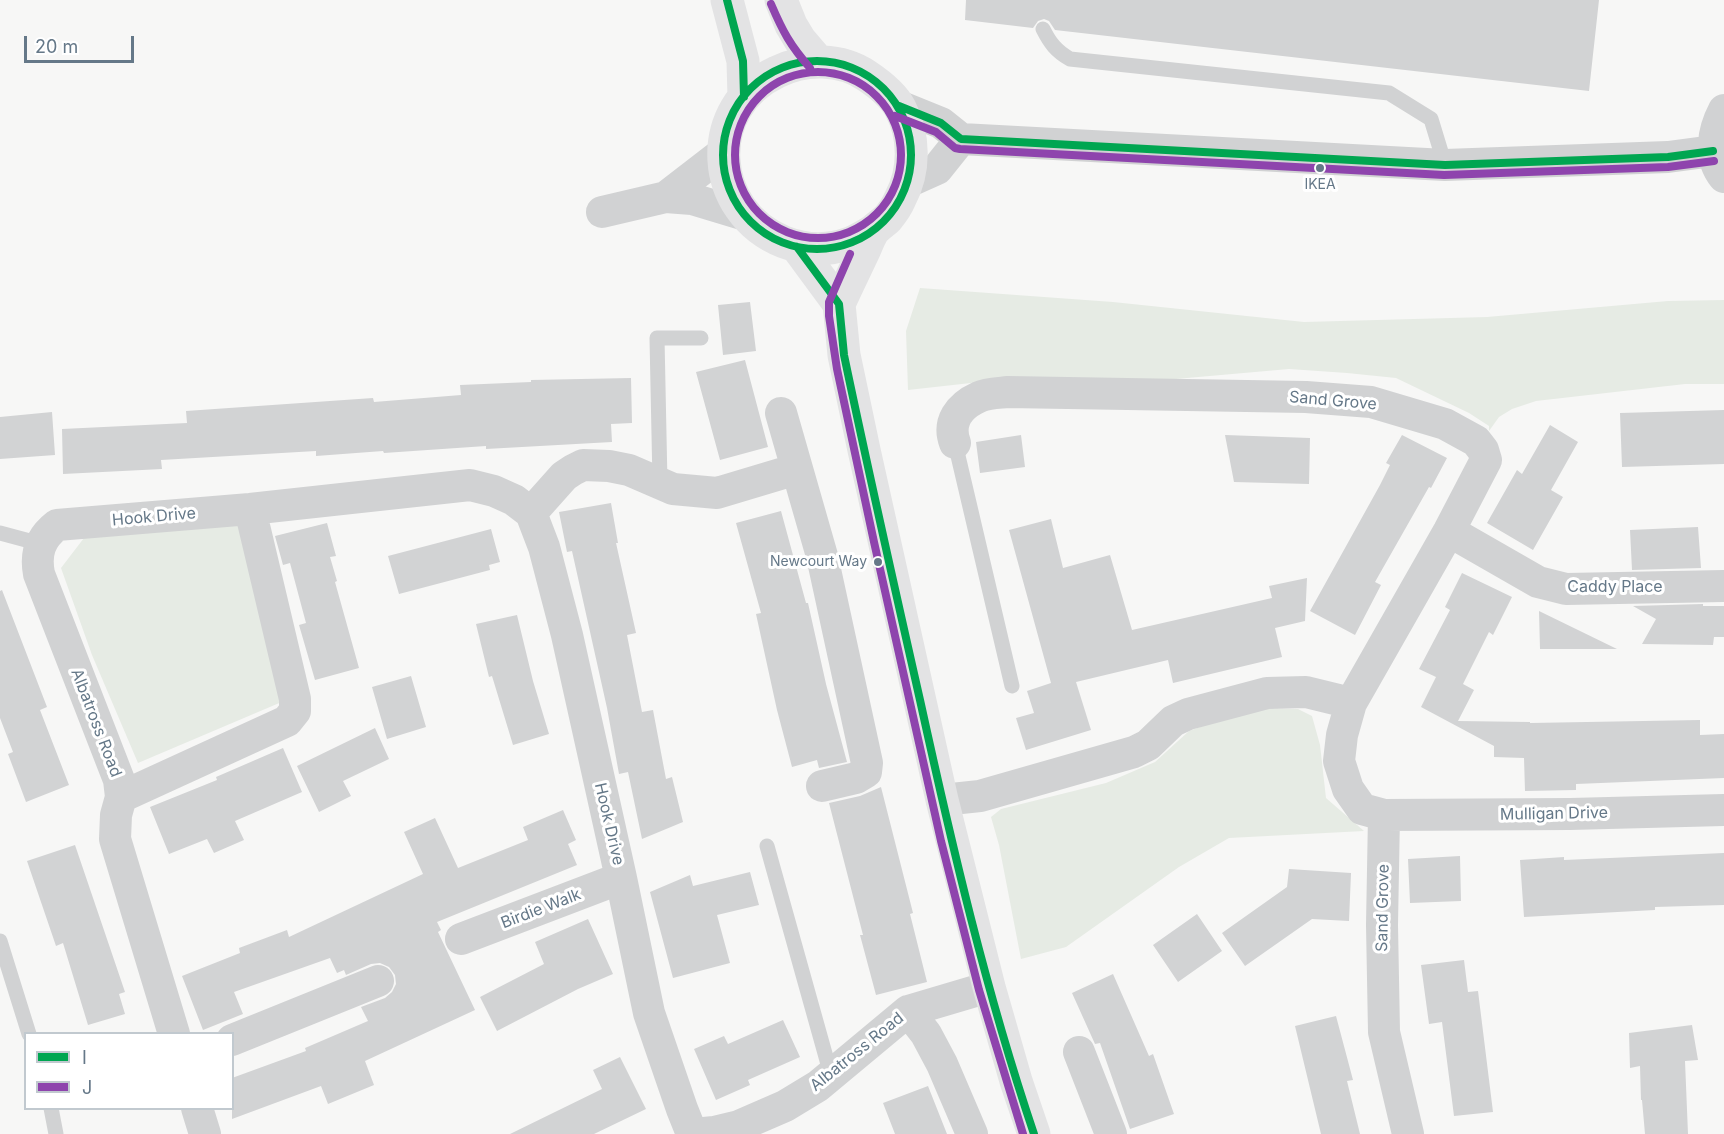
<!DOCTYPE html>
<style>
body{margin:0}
#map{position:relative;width:1724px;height:1134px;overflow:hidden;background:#f7f7f6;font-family:Inter,sans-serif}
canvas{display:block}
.legend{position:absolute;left:24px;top:1032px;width:210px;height:78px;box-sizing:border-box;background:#fff;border:2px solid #c1c9cf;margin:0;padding:8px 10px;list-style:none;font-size:18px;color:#657888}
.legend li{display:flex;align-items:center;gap:12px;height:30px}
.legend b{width:30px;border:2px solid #c1c9cf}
.scale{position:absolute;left:24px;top:36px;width:110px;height:27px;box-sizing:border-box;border:3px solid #657888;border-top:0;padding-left:8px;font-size:18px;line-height:21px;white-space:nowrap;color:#657888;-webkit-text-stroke:4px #fff;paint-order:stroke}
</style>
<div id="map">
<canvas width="1724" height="1134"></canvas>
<ul class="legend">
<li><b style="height:8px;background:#00a651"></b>I</li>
<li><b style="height:8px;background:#8e44ad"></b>J</li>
</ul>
<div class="scale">20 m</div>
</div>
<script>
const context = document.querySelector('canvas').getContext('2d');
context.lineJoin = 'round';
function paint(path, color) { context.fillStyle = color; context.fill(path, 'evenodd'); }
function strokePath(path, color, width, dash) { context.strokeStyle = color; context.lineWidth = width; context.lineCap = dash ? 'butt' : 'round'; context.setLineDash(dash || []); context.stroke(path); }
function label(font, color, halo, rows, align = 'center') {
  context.font = font + ' Inter,sans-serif'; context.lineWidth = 6; context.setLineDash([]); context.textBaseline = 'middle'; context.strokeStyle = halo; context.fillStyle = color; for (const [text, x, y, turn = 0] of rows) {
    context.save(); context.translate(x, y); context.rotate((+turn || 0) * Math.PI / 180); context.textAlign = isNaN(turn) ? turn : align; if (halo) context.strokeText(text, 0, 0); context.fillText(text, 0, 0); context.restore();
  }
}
paint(new Path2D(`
 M920 288 1113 302 1304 322 1487 317 1668 301 1724 300V384H1685L1536 401 1512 409 1499 417 1489 431V426L1469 413 1396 378 1347 373 1289 369 1153 381 980 382 908 390 906 331Z
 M245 524 284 701 138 763 92 655 61 568 87 534Z
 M1260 708 1298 709 1312 716 1320 745 1326 798 1364 831 1229 838 1179 867 1066 947 1021 959 999 845 991 817 1001 809 1106 783 1155 762 1189 731 1227 717Z`), '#e6ebe4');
paint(new Path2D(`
 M966 0H1599L1589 91 1055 30 1049 21 1044 19 1038 21 1033 28 965 20Z
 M750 302 756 351 723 355 718 305Z
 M745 360 768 447 720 460 696 372Z
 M631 378 632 423 611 424 612 442 486 449V446L384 453 383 451 316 456V451L161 460 162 469 63 474 62 429 187 423 186 411 373 398 374 402 461 395 460 385 531 382V380Z
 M1724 410V464L1622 467 1620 413Z
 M52 412 55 455 0 459V417Z
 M1550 425 1578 442 1551 490 1563 497 1533 550 1487 523 1517 470 1522 474Z
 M1021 435 1025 467 980 473 976 442Z
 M1225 435 1310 438 1309 484 1234 482Z
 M1402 435 1447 458 1431 488 1429 487 1375 582 1381 585 1355 635 1310 611 1380 485 1390 465 1386 463Z
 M611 503 618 543H616L636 633 627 635 642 712 653 710 666 779 672 777 683 822 642 839 628 772 619 774 607 708 572 551 567 552 559 512Z
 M781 511 806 603H808L826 684 847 762 819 768 817 760 792 767 777 710 756 614 761 613 736 523Z
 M1051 519 1063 568 1110 555 1132 630 1272 598 1269 586 1307 578 1305 621 1275 628 1282 657 1173 683 1168 660 1076 682 1091 730 1026 750 1016 718 1034 713 1027 691 1051 683 1009 530Z
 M327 523 336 556 330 557 337 581 335 582 359 668 315 680 299 625 306 623 290 563 283 565 275 536Z
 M1698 527 1701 568 1632 570 1630 530Z
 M491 529 500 562 489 565 490 570 399 594 388 556Z
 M1462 573 1512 597 1493 635 1489 632 1463 684 1474 690 1458 721 1530 722V723L1700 720V735L1724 734V778L1576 784V790L1525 791 1524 758 1494 757V746L1421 707 1436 677 1419 669 1450 610 1445 607Z
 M2 590 47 707 40 710 69 785 26 802 8 754 13 752 0 718V591Z
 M1703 604V606H1724V637H1714L1713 645 1642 644 1656 619 1633 606Z
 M1539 611 1617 649H1540Z
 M517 615 533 681 549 734 513 745 492 676 489 677 476 624Z
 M411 676 426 727 387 739 372 687Z
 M375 728 389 759 343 781 351 796 319 812 297 766Z
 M283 748 302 792 235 821 244 840 214 853 207 839 169 854 150 807 217 780 216 777Z
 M881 787 913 913 910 914 927 982 876 995 860 935H863L829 803 860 796Z
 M563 810 576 840 568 844 577 865 437 922 441 930 438 932 475 1010 365 1061 374 1085 328 1104 321 1086 232 1119V1078L306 1051 305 1048 368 1021 361 1007 385 998 392 992 396 984 395 975 389 967 380 963 371 964 346 975 344 970 337 973 330 958 234 992 243 1014 203 1030 182 976 240 953 239 948 287 930 289 937 423 874 404 832 435 818 458 868 528 840 523 827Z
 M75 845 125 992 119 994 125 1014 88 1025 63 943 56 946 27 861Z
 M1724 853V905L1655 907V910L1524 917 1520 860 1564 857V860Z
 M1460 856 1461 901 1410 903 1408 859Z
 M1289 869 1351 873 1349 921 1312 919 1245 966 1222 933 1287 887Z
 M750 872 759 905 717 915 730 963 673 978 650 892 690 875 693 886Z
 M1197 914 1222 951 1178 982 1153 945Z
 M588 919 613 974 578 989 497 1031 480 997 544 964 535 942Z
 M1464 960 1468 992 1478 991 1493 1112 1454 1116 1442 1022 1429 1024 1421 965Z
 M1113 974 1149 1056 1153 1054 1174 1114 1130 1129 1100 1043 1095 1044 1072 993Z
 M1336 1016 1353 1080 1347 1081 1360 1134H1321L1295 1026Z
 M783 1020 800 1057 748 1080 750 1085 716 1100 694 1049 724 1036 728 1044Z
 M1692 1025 1698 1060 1685 1061 1688 1134H1645L1642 1100H1641L1640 1066 1630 1068 1629 1033Z
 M620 1057 646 1109 594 1134H510L602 1089 593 1070Z
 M928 1086 947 1134H895L883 1103Z`), '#d2d3d4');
strokePath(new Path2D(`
 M1043 29C1050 43 1056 51 1070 59L1389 93 1431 119 1445 165
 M955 443 1012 686
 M660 483 657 338H701
 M0 533 41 544
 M767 846 831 1075
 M0 941 29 1034
 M51 1108 56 1134`), '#d1d2d3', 15);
strokePath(new Path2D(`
 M899 106 941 123 961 139 1445 165 1668 157 1713 151
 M1724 110C1713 131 1708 157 1724 177
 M908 182 937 169 961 139
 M666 197 723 153
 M602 212 666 197 692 199 745 215
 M781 413 822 556 867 763 866 772 856 778 822 786
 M955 443C947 422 959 406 979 397 987 393 999 393 1008 392L1306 397 1371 402 1445 424 1476 441 1483 450 1486 460 1449 531 1351 703 1342 735 1339 761 1348 789 1362 809 1384 815 1382 925 1384 1032 1408 1134
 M531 513 564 476 573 470 583 465 609 466 629 470 673 489 717 493 797 469
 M1449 531 1538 582 1566 589 1724 586
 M121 797 287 721 295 711V699L250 509
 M942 800 980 796 1134 752 1148 745 1173 721 1188 714 1267 693 1306 692 1351 703
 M1384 815 1570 814 1724 810
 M461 939 621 878
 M908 1011 926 1034 942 1064 972 1134
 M174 1034 115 839 116 815 121 797 119 780 39 574C35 553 40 538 57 525L250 509 470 485 494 491 514 500 531 513 544 547 567 635 621 878 649 1013 682 1109 692 1134
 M232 1040 378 981
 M1079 1052 1111 1134
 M197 1108 205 1134
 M694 1134 714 1132 739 1126 785 1106 818 1086 908 1011 989 987`), '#d1d2d3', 32);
strokePath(new Path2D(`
 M727 0 743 61 744 97
 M781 0 791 25 800 40 818 61
 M797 247 839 304 844 355 864 450 942 800 989 987 1016 1081 1034 1134
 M839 304C847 286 856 268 864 251 867 244 870 236 874 230 878 226 884 222 888 218 892 213 897 206 900 199 915 171 915 136 900 108 893 95 879 84 867 76 841 58 805 58 777 72 702 107 708 212 784 242 805 250 828 251 850 243 858 240 866 235 874 230`), '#e3e3e4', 33);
strokePath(new Path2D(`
 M727 0 743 61 744 97
 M723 155a94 94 0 1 1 188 0a94 94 0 1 1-188 0Z
 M899 106 941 123 961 139 1445 165 1668 157 1713 151
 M797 247 839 304 844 355C868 470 894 585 920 700 952 846 986 992 1034 1134`), '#00a651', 8);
strokePath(new Path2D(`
 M771 4C783 32 790 45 810 68
 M735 155a83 83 0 1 1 166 0a83 83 0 1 1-166 0Z
 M895 116 936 132 955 148 960 149 1444 175 1668 167 1714 161
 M850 254 829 302V316L837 369 874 542 941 841 979 990 1023 1134`), '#8e44ad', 8);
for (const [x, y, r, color] of [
 [1320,168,5,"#657888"],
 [878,562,5,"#657888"]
]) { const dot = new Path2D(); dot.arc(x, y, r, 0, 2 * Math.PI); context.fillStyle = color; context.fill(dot); strokePath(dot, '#fff', 2); }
label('14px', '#657888', '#fff', [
 ["IKEA",1320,185],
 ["Newcourt Way",867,562,"right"]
]);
label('16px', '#657888', '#fff', [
 ["Sand Grove",1333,401,5],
 ["Hook Drive",154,517,-5],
 ["Caddy Place",1615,587],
 ["Albatross Road",96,723,69],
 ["Mulligan Drive",1554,814,-1],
 ["Hook Drive",609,824,77],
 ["Sand Grove",1383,908,-89],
 ["Birdie Walk",541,909,-21],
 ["Albatross Road",857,1052,-39]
]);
</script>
